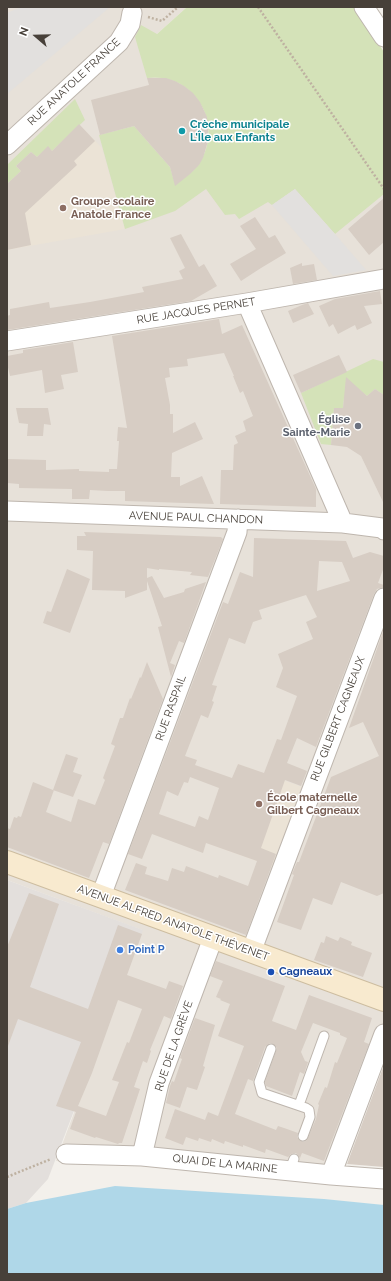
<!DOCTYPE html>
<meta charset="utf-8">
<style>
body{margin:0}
#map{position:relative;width:391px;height:1281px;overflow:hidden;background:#f3f0eb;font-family:Raleway,sans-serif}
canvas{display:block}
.frame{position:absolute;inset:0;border:8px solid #474039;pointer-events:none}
.north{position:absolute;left:16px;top:16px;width:40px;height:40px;-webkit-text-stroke:3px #fff;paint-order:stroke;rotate:290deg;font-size:11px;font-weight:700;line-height:16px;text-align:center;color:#474039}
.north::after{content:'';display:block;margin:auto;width:14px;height:18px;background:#474039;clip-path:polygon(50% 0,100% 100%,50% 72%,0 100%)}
</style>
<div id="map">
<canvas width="391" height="1281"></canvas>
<div class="frame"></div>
<div class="north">N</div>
</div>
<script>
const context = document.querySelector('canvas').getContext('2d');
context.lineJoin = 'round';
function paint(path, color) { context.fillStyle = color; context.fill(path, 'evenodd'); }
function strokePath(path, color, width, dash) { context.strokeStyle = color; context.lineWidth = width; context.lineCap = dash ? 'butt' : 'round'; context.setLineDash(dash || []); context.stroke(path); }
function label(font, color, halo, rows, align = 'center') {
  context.font = font + ' Raleway,sans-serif'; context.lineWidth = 3; context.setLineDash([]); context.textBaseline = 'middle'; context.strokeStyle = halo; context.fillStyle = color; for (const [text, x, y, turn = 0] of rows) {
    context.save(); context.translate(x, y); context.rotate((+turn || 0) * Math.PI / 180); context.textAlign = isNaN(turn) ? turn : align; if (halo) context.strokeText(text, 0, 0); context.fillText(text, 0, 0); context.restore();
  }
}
paint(new Path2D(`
 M7 7H187L157 34 381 196 384 194V1059L338 1179 158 1166 56 1161 142 930 7 880Z`), '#e7e1d9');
paint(new Path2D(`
 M7 880 143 930 48 1179 26 1203 7 1209Z`), '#e3dfdc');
paint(new Path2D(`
 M79 124 102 148 125 229 7 250V187L16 166 31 152 37 157 48 146 52 150Z
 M238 764 302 787 273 867 209 844Z`), '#ebe3d6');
paint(new Path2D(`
 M187 7H354L384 52V194L335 234 295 189 272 205 268 202 239 219 235 214 225 215 206 189 175 211 125 229 99 135 134 126 170 167 175 184C185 178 196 170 202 159 223 120 192 72 147 78L135 37 141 25 157 34Z
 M75 99 85 120 52 151 48 147 37 157 31 152 16 166 21 171 8 183 7 187V165Z
 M373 359 384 362V395L375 389 367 396 360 390 344 398 343 408H334L331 445 321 444 301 393Z`), '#d4e2b8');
paint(new Path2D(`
 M21 7H110L7 94V13Z
 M295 189 335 234 366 270 333 276 272 205Z`), '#e2e0de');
paint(new Path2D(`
 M115 1186 324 1199 384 1205V1274H7V1209L26 1203Z`), '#afd7e8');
paint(new Path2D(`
 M147 78H166L175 81 184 86 193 93 200 102 207 117 208 126V141L203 158 199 165 190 174 175 186 170 167 134 126 100 135 91 100 149 85Z
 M79 124 95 141 74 161 77 165 25 213 31 245 7 250V187L8 183 21 171 16 166 31 152 37 157 48 146 52 151Z
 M384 198V242L369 255 348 229Z
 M255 217 269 238 275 235 286 253 261 268 241 281 230 264 256 249 240 226Z
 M181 234 199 267 204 264 217 286 191 301 7 330V316L10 315V309L49 302 50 308 90 302 144 292 142 287 183 279 179 271 185 268 170 238Z
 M302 263V266L314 264 317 280 293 284 290 268Z
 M380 291 382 304 364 306 372 323 357 330 355 325 338 334 333 324 329 327 319 306 335 299Z
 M308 303 314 314 293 323 288 311 302 305Z
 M219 319 222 334 242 325 316 489V507L220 504 221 470H233L234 445 238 443 235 436 246 431 243 421 253 416 243 391 240 393 233 376H234L224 353 187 359 188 366 169 368 170 377 165 378 170 405V414H173V433L195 422 203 439 172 453 171 477H180V486L202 476 214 504 125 501V491H108L90 490 89 499H72V489L19 488V484L7 483V459L46 460V470L79 469V471L109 472V469H117L119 441H117L118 427 127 428 112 336Z
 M73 342 78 372 61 375 64 389 45 393 42 370 10 376 7 363V356L23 353V350Z
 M339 355 347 372 301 393 293 375Z
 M346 377 367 396 375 389 384 395V504L361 456 347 447 331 445 334 408H343Z
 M16 408H48L51 425 44 424 43 436H27L28 424 19 423Z
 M84 532 221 537 223 539 208 577 190 575 192 572 159 569V570L147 568V578L152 576 164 598 184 592 185 589 206 582 184 643 179 641 170 663 175 665 171 677 158 627 162 626 147 581V590L125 598V591L92 590 93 551 77 550V536H86Z
 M254 538 346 541 353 558 370 552 384 556V567L378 583 384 585V587L377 589 374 594 316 747 297 738 287 763 307 771 301 786 285 780 261 848 276 854 246 935 125 890 136 863 147 867 145 874 168 881 172 868 184 872 186 866 218 878 219 875 248 886 257 861 206 843 203 853 152 834 142 859 128 854 223 602 228 604 240 572 253 577ZM319 561 342 562 350 581 317 591ZM306 595 317 617 306 622 313 639 278 654 283 668 276 687 297 696 281 740 277 739 264 773 238 764 232 778 195 765 197 760 185 756 201 715 208 718 214 702 212 701 217 686 212 685 229 638 245 644 253 622 262 619 259 610ZM190 777 219 788 208 820 199 816 195 827 159 814 167 791 178 796 184 782 188 783Z
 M67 569 90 579 70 633 43 623 47 611 51 612Z
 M384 629V893L377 896 341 882 332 905 313 898 301 930 277 922 294 875 292 874 297 862H299L331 777 379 756 363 722 349 728Z
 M147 662 163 699 109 844 103 842 89 878 7 847V828L10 829 14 817 17 818 18 816 21 817 33 782 53 790 66 754 78 758 73 772 82 775 73 797 53 790H54L46 812 71 822 78 799 95 805 105 780 103 778 115 746 111 744 120 718H123L130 698 131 699 140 677 141 678Z
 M29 893 59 904 30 987 88 1009 118 925 142 934 127 975 166 989 169 981 183 986 171 1019 164 1016 150 1050 151 1051 147 1063 143 1061 134 1087 140 1089 122 1143H119L118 1144 96 1137 95 1138 70 1129 77 1109 76 1112 56 1106 81 1042 18 1019 8 1046 7 1045V947ZM118 1000 142 1009 129 1043 127 1042 112 1080 119 1082 106 1116 78 1106 92 1073Z
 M326 936 338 941 340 937 352 942 351 945 372 953 363 977 314 960 321 942 324 943Z
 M216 961 285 986 272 1021 296 1030 309 995 372 1018 364 1042 369 1044 324 1161 302 1153 300 1158 296 1153 291 1154 288 1157 266 1149 265 1153 243 1145V1147L225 1141 224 1144 212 1139 211 1142 199 1138 198 1141 186 1137 183 1145 165 1138 175 1109 205 1120 208 1112 218 1116 244 1046 218 1036 230 1004 220 1000 221 999 216 997 223 981 210 976ZM313 1023 340 1033V1035L347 1038 337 1063 335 1062 327 1088 325 1087 318 1104 319 1105 316 1119 307 1140 304 1142 301 1141 297 1137 298 1133 287 1129 278 1126 276 1130 235 1114 248 1079 253 1081 265 1047 270 1043 273 1044 277 1048 265 1082 266 1086 292 1096 300 1072 304 1074 308 1062 305 1061 301 1052Z
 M195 1018 215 1025 203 1066 205 1067 197 1090 187 1087 180 1108 166 1103 170 1086 172 1081 174 1082 182 1059 180 1058Z
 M384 1065V1167L347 1164Z`), '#d7cdc4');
const lane = new Path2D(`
 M271 1049 259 1082 262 1093 306 1108 309 1110 310 1117 303 1136
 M299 1105 324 1036
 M289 1171 294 1159`);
const street = new Path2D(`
 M364 7 384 37
 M7 145 119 42 130 24 132 13
 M247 303 343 523
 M7 341 247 303 384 279
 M7 511 343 523 382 528 384 530
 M101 896 237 532 238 519
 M251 952 384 598
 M66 1154 142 1156 331 1175 384 1179
 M142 1156 159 1083 213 938
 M331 1175 384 1034`);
const secondary = new Path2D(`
 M7 862 384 1000`);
strokePath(lane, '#beb6ae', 11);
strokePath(street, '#beb6ae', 21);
strokePath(secondary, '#cdbda0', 24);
strokePath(new Path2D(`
 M258 7 384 189
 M148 17 162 21 178 7
 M7 1177 51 1159`), '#beb1a1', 2.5, [2, 2]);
strokePath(lane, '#fff', 9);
strokePath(street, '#fff', 19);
strokePath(secondary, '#f8eacf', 22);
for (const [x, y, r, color] of [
 [182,131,4,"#0f9aa8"],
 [63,208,4,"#8d6e63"],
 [358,426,4,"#6b7280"],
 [259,804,4,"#8d6e63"],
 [120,950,4,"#3f7fe0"],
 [271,972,4,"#1a4fb4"]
]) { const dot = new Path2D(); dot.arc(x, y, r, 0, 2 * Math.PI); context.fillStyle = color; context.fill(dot); strokePath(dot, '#fff', 1.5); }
label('11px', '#474039', '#fff', [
 ["RUE ANATOLE FRANCE",74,82,-43],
 ["RUE JACQUES PERNET",196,311,-9],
 ["AVENUE PAUL CHANDON",196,518,2],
 ["RUE RASPAIL",171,708,-70],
 ["RUE GILBERT CAGNEAUX",338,719,-69],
 ["AVENUE ALFRED ANATOLE THÉVENET",173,923,20],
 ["RUE DE LA GRÈVE",174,1046,-71],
 ["QUAI DE LA MARINE",225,1164,6]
]);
label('bold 11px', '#0d838f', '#fff', [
 ["Crèche municipale",190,125],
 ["L'Île aux Enfants",190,138]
], 'left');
label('bold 11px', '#785e54', '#fff', [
 ["Groupe scolaire",71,202],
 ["Anatole France",71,215],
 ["École maternelle",267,798],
 ["Gilbert Cagneaux",267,811]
], 'left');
label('bold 11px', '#5b616d', '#fff', [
 ["Église",350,420],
 ["Sainte-Marie",350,433]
], 'right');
label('bold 11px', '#366cbe', '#fff', [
 ["Point P",128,950]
], 'left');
label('bold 11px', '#164399', '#fff', [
 ["Cagneaux",279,972]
], 'left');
</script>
